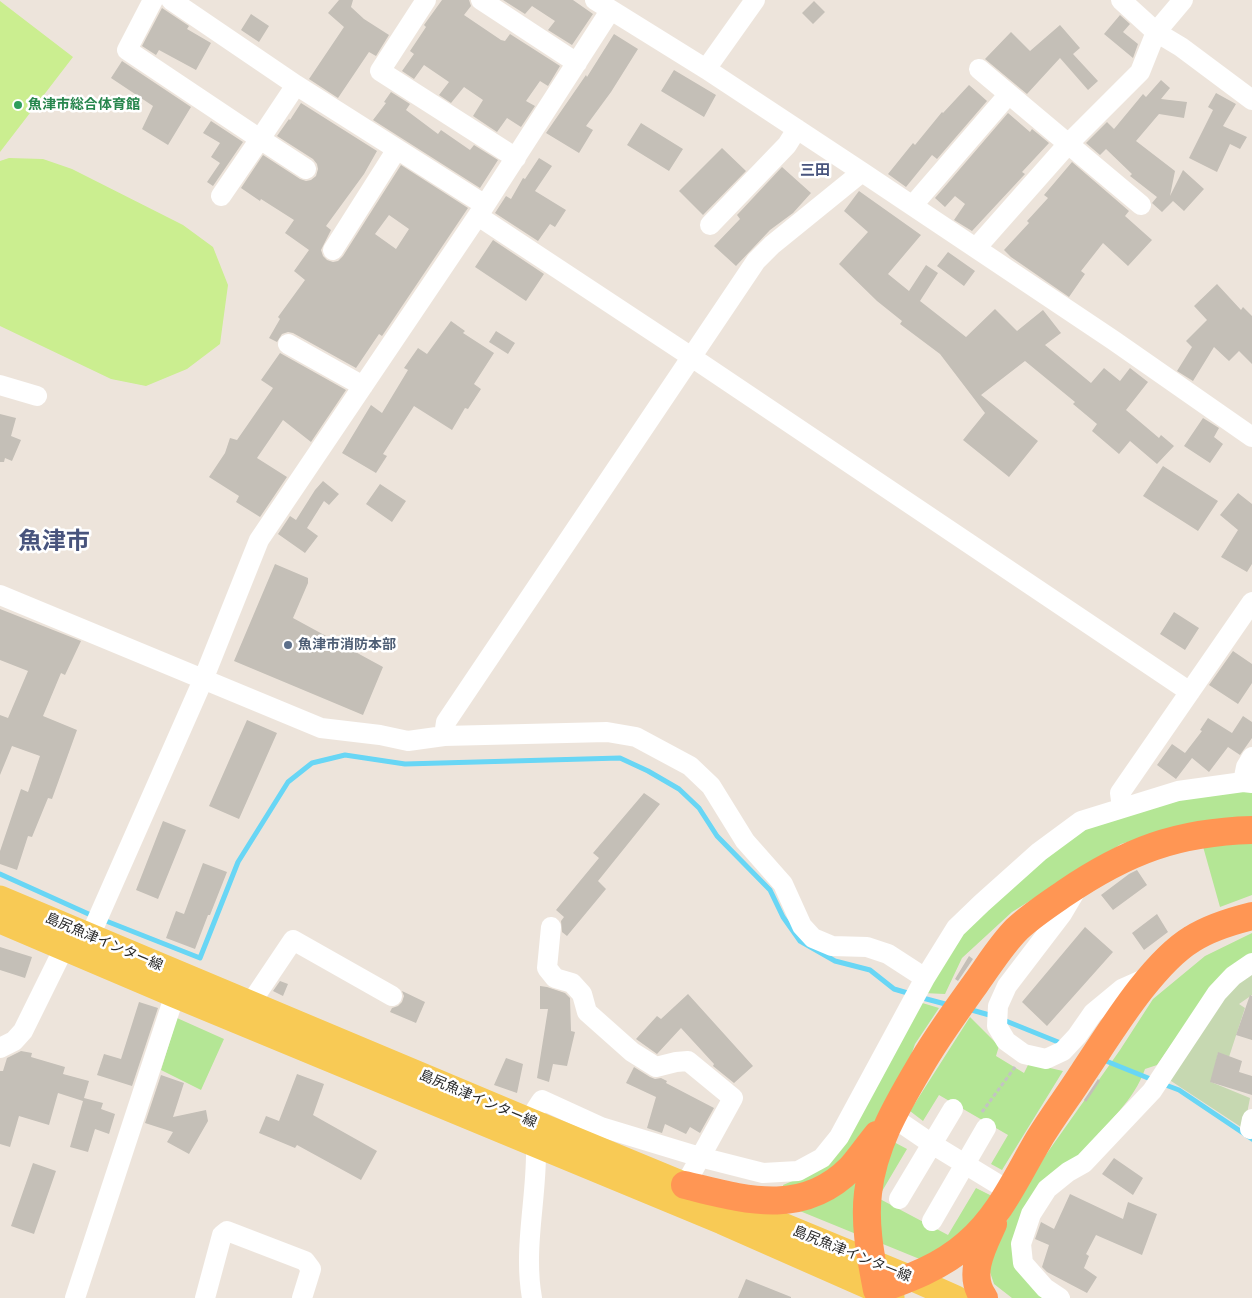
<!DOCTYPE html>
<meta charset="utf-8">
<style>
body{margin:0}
canvas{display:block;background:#ede4db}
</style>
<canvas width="1252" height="1298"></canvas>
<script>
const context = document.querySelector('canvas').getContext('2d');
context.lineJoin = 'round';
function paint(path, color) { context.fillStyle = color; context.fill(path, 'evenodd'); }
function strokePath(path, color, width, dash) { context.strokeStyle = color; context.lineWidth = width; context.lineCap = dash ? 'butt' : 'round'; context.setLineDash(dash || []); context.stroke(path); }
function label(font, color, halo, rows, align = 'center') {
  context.font = font + ' Figtree,"Noto Sans JP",sans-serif'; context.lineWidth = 5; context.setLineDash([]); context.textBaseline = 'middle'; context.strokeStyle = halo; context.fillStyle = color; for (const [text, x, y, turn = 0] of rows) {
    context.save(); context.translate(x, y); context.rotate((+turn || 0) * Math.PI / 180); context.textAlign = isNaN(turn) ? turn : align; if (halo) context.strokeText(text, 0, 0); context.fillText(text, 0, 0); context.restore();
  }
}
paint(new Path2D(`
 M1252 791V818L1181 826 1121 844 1012 912 962 958 945 994 923 993 960 935 1017 880 1092 822 1172 798Z
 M1252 840V895L1220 907 1202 843Z
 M1252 933V953L1201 1002 1157 1065 1145 1069C1134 1101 1107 1123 1086 1148 1062 1177 1040 1207 1017 1236L1052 1298H1012L994 1284 988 1266 995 1241 1045 1156 1120 1050 1153 999 1205 956Z
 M919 1002 939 1008 915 1044 902 1081 879 1117 819 1183 784 1190 783 1185 814 1172Z
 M970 1017 999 1046 996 1056 1024 1073 1028 1065H1037L1063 1071 1002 1170 991 1164 1008 1135 939 1095 923 1121 910 1111Z
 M177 1018 224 1039 201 1090 161 1070Z
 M892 1141 907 1149 878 1198 948 1235 976 1188 990 1195 992 1202 984 1216 927 1262 873 1240 872 1211Z
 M868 1159 861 1236 790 1207Z`), '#b4e695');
paint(new Path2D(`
 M1252 973V995L1239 1004 1245 1008 1229 1057 1218 1053 1211 1082 1250 1098 1244 1129 1168 1079 1222 995Z`), '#c6d8b1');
paint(new Path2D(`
 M0 1 73 57 0 152Z
 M9 158 43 159 72 169 183 225 213 247 228 285 220 344 187 369 146 386 111 379 0 326V161Z`), '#cbee90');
strokePath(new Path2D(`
 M0 874 93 916
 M101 919 200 958 238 862 288 782 312 763 345 755 405 764 620 758 648 771 679 789 699 808 717 836 770 890 783 917 800 941 835 961 870 970 894 989 911 994
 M919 997 949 1005
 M968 1009 993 1016
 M1001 1019 1063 1044
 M1101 1059 1153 1080
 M1163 1084 1179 1090 1252 1139`), '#68d6f5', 5);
paint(new Path2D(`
 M339 0H353L351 7 364 19 389 35 376 56 369 52 338 98 309 79 344 27 328 13Z
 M442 0H469L471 6 464 15 501 40 505 41 510 34 560 66 548 86 540 81 526 101 535 106 521 127 507 118 497 132 473 116 483 100 464 87 451 103 439 95 449 82 424 65 414 79 402 71 414 54 410 51 426 27 424 25Z
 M503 0H573L593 14 572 45 548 30 555 21 532 6 525 14Z
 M814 1 825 12 813 24 802 13Z
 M162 8 189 26 187 29 211 43 196 70 159 50 156 55 142 46Z
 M251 14 269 26 259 42 241 30Z
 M1120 15 1130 24 1123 32 1138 44 1133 58 1104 34Z
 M1060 25 1080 48 1073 54 1098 81 1088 90 1060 58 1027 94 985 59 1011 32 1030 51Z
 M614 34 638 49 611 92 586 126 593 130 579 153 546 133 586 75 587 77Z
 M122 61 191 107 168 145 142 129 153 106 111 78Z
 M674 70 716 95 704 117 661 91Z
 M1161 80 1170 88 1161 99 1187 102 1184 118 1159 114 1136 141 1175 171 1170 196 1183 170 1204 189 1184 211 1173 201 1162 212 1152 203 1157 197 1130 176 1132 174 1106 149 1100 155 1086 143 1107 122 1114 129 1143 94 1146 97Z
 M969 85 987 101 937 159 932 155 906 187 888 174 913 143 915 145 942 112 943 113Z
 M391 92 410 104 406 110 438 134 441 130 470 150 474 145 498 160 480 188 373 120 386 103 384 102Z
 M1216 93 1236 104 1223 126 1247 137 1240 149 1230 144 1217 172 1189 158 1213 110 1208 107Z
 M301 103 377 151 364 174 326 226 331 230 321 250 323 256 327 260 333 262 338 261 343 256 401 165 468 208 382 336 379 334 356 368 293 333 288 332 282 334 277 342 269 338 280 319 278 317 305 280 294 271 309 250 285 233 294 220 261 199 260 201 241 188 263 155 300 179 306 181 311 180 316 176 318 169 317 164 313 159 277 136 289 119 290 120ZM389 215 409 229 396 249 375 234Z
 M1008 113 1030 132 1032 129 1049 143 1022 172 1025 174 972 231 954 220 965 204 955 196 945 207 935 198Z
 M211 121 243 142 213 186 207 182 220 163 211 157 220 143 203 133Z
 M641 123 683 149 669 171 627 145Z
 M722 148 746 171 703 215 679 191Z
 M539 158 552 166 535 191 566 210 555 227 550 224 538 241 495 213 506 196 511 199 523 178 525 179Z
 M1072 162 1129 211 1125 216 1152 240 1128 266 1103 243 1081 271 1085 274 1069 297 1011 257 1004 250 1029 223 1027 221 1048 198 1044 195Z
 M782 167 811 193 793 213 770 230 736 266 714 246 740 219 737 215Z
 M859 191 921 235 888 274 909 291 926 265 938 273 920 301 966 337 995 309 1017 331 1043 310 1061 333 1045 345 1091 383 1104 368 1120 381 1130 368 1148 382 1126 410 1159 438 1161 435 1174 446 1157 464 1130 441 1119 454 1092 431 1097 424 1073 404 1075 402 1025 361 981 395 1038 441 1009 477 963 440 985 413 940 354 900 324 902 321 877 301 839 264 868 232 844 211Z
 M493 240 544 274 526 301 475 267Z
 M948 252 975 271 964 286 937 266Z
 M1217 284 1241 310 1243 307 1252 316V364L1239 351 1229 361 1214 347 1193 381 1177 371 1192 347 1186 341 1207 320 1194 306Z
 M451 321 465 331 463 333 494 353 474 384 481 389 468 409 465 408 452 430 414 406 383 454 387 456 376 473 342 453 371 405 382 413 408 370 404 368 418 348 427 354Z
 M496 331 515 343 508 354 489 342Z
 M280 353 346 390 311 442 283 420 257 458 287 477 260 517 236 502 239 496 209 477 225 453 230 438 237 440 273 388 261 380Z
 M0 414 16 418 11 436 21 440 12 461 5 458 4 462H0Z
 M1203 418 1219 428 1214 437 1223 444 1210 463 1184 446Z
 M1163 466 1218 501 1198 531 1143 496Z
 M323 481 339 494 329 505 324 501 307 528 318 536 305 553 278 534 290 516 296 520 315 490Z
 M380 484 406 501 392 522 366 504Z
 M1238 493 1252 504V564L1247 572 1221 557 1238 530 1220 515Z
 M275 564 308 578V583L293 618 383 667 363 715 234 661Z
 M0 609 81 641 65 675 61 673 43 716 77 730 52 799 48 798 32 837 28 836 17 870 0 864V851L21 789 28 792 40 756 12 746 0 775V715L8 718 28 671 0 660Z
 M1174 612 1199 628 1185 650 1160 634Z
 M1233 651 1252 664V683L1238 704 1209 685Z
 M1243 716 1252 722V738L1240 755 1228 747 1209 772 1192 758 1176 779 1157 765 1172 744 1185 753 1202 731 1200 730 1208 718 1232 733Z
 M247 720 277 733 239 819 209 806Z
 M644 793 660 804 598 881 606 889 567 936 562 932 561 921 564 917 556 910 599 858 593 853Z
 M163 821 186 830 158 899 136 890Z
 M203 863 227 872 210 915H208L195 949 166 938 176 911 184 914Z
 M1137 870 1147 885 1113 910 1101 895 1129 874Z
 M1157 914 1168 932 1144 950 1132 933Z
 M1085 927 1113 952 1047 1026 1022 1002Z
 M0 947 32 957 25 978 0 970Z
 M969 956 973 959 958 981 955 979Z
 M280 981 288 984 283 996 273 991Z
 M540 986 547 987 565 993 570 998 571 1031 575 1032 567 1066 553 1064 549 1082 537 1078 548 1009H540Z
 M402 991 425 1002 416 1023 390 1012 392 1008 398 1006 402 1002 404 996Z
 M688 994 753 1066 734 1083 713 1066 714 1064 681 1028 657 1054 636 1039 657 1016 661 1019Z
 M1250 995 1252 996V1040L1236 1035Z
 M139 1002 158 1008 132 1086 97 1075 104 1054 121 1059Z
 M21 1051 32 1053 31 1057 65 1067 63 1074 89 1081 84 1098 103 1103 101 1109 115 1114 109 1134 95 1129 88 1152 70 1147 83 1101 58 1093 49 1125 19 1116 10 1147 0 1144V1071H3L7 1058Z
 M1218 1052 1242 1061 1239 1072 1252 1076V1095L1210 1082Z
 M506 1058 523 1064 517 1093 494 1085Z
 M634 1067 650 1077 655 1079 661 1078 667 1081 666 1083 714 1108 700 1133 690 1127 686 1134 665 1124 662 1133 647 1128 656 1097 626 1083Z
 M297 1074 324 1084 313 1115 377 1151 361 1180 297 1145 295 1148 259 1133 266 1116 279 1121Z
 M161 1075 184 1083 173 1117 206 1110 208 1121 189 1154 167 1142 173 1132 145 1123Z
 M1098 1079 1100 1081 1086 1102 1084 1100Z
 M1114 1158 1143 1178 1133 1195 1102 1174Z
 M33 1163 56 1171 34 1234 11 1226Z
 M1070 1194 1123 1219 1128 1202 1157 1214 1142 1255 1096 1235 1086 1254 1089 1256 1084 1268 1097 1277 1087 1293 1047 1272 1042 1267 1049 1245 1035 1239 1041 1222 1054 1229Z
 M746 1279 791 1297V1298H738Z`), '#c4bfb7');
strokePath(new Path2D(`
 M982 1112 1015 1067`), '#c3c3c3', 3, [4, 2.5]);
strokePath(new Path2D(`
 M153 0 127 50 260 139 296 85
 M171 0 296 85 485 205
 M426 0 380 71 516 158
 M481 0 577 63
 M595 0 706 69 862 172 1113 340 1252 437
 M1121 0 1156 32 1181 47 1252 100
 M706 69 755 0
 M979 69 1141 205
 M221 196 260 139 306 169
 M913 205 1008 95
 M478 216 690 356 1190 692
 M710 225 787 145 797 129
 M976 248 1068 144 1140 72 1156 32 1183 0
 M333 250 397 149
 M288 344 363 386
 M0 385 37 396
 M0 595 321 728 380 735 408 741 444 736 607 732 636 737 690 766 711 786 745 841 783 884 802 926 813 938 832 946 867 947 888 954 925 978
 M444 736 446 722 756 261 772 245 862 172
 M1243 782 1246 767 1252 757
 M1122 808 1120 793 1252 602
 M1078 887 1062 914 1007 986 998 1006 997 1026 1006 1041 1024 1054 1046 1059 1063 1051 1077 1036 1093 1013 1122 989 1149 977
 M551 927 547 968 555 978 572 983 582 994 587 1012 632 1052 656 1067 676 1062 688 1061 733 1098 685 1185
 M250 1004 293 940 392 996
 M0 1048 14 1041 23 1031 64 948 90 936 203 680 259 540 485 205 610 11
 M891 1116 932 1144 1009 1191
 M1250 1129 1252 1119
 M899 1199 953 1109
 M932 1221 986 1128
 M75 1298 179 982
 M205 1298 222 1235 227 1231 305 1261 311 1269 302 1298
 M532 1298C523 1248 537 1198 536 1148 535 1139 529 1129 531 1121 532 1114 538 1106 542 1100L601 1127 700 1157 763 1173 798 1171 822 1158 839 1137 925 978 956 928 982 903 1039 852 1081 821 1178 791 1243 782 1252 783
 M1060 1298 1045 1288 1023 1263 1021 1244 1031 1214 1047 1189 1068 1172 1084 1163 1152 1091 1217 993 1233 976 1252 963`), '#fff', 20);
strokePath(new Path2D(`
 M0 898 531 1121 911 1278 956 1298
 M0 921 174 995 722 1222 892 1297`), '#f8ca55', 25);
strokePath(new Path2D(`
 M1252 830C1177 832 1127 851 1065 893 1049 904 1032 915 1017 929 1001 945 989 965 976 983 956 1011 936 1038 919 1068 896 1107 873 1147 868 1193 864 1225 871 1258 877 1290 908 1279 941 1267 967 1244 1000 1216 1017 1176 1039 1139 1053 1116 1069 1095 1083 1073 1110 1033 1151 964 1192 939 1209 928 1232 921 1252 916
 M685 1185C743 1199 802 1218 851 1168 860 1158 868 1146 877 1135
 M984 1298C967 1275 982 1248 993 1224`), '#ff9654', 28);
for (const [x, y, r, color] of [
 [18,105,5,"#2e9e5b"],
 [288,645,5,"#5c6f8a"]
]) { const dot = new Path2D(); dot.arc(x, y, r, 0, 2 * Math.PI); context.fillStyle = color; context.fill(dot); strokePath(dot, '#fff', 2); }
label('bold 14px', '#27864d', '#fff', [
 ["魚津市総合体育館",28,105]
], 'left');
label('bold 14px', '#4e5e75', '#fff', [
 ["魚津市消防本部",298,645]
], 'left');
label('14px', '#2a2a2a', '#fff', [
 ["島尻魚津インター線",104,942,23],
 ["島尻魚津インター線",478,1099,23],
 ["島尻魚津インター線",852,1254,22]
]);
label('bold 15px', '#48547d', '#fff', [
 ["三田",815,171]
]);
label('bold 24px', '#48547d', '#fff', [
 ["魚津市",54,542]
]);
</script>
